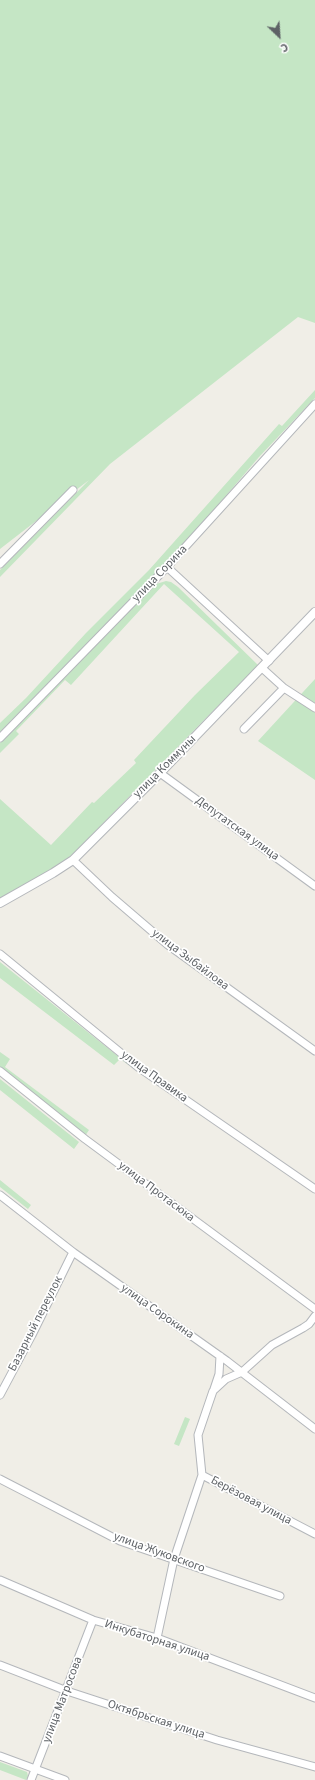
<!DOCTYPE html>
<meta charset="utf-8">
<style>
body{margin:0}
#map{position:relative;width:315px;height:1780px;overflow:hidden;background:#f0eee7;font-family:"Source Sans 3",sans-serif}
canvas{display:block}
.north{position:absolute;left:259px;top:16px;width:40px;height:40px;-webkit-text-stroke:3px #fff;paint-order:stroke;rotate:155deg;font-size:11px;font-weight:700;line-height:16px;text-align:center;color:#5e6266}
.north::after{content:'';display:block;margin:auto;width:14px;height:18px;background:#5e6266;clip-path:polygon(50% 0,100% 100%,50% 72%,0 100%)}
</style>
<div id="map">
<canvas width="315" height="1780"></canvas>
<div class="north">С</div>
</div>
<script>
const context = document.querySelector('canvas').getContext('2d');
context.lineJoin = 'round';
function paint(path, color) { context.fillStyle = color; context.fill(path, 'evenodd'); }
function strokePath(path, color, width, dash) { context.strokeStyle = color; context.lineWidth = width; context.lineCap = dash ? 'butt' : 'round'; context.setLineDash(dash || []); context.stroke(path); }
function label(font, color, halo, rows, align = 'center') {
  context.font = font + ' "Source Sans 3",sans-serif'; context.lineWidth = 3.5; context.setLineDash([]); context.textBaseline = 'middle'; context.strokeStyle = halo; context.fillStyle = color; for (const [text, x, y, turn = 0] of rows) {
    context.save(); context.translate(x, y); context.rotate((+turn || 0) * Math.PI / 180); context.textAlign = isNaN(turn) ? turn : align; if (halo) context.strokeText(text, 0, 0); context.fillText(text, 0, 0); context.restore();
  }
}
paint(new Path2D(`
 M0 0H315V323L298 317 110 464 0 577V570L89 480 0 549Z
 M315 390V398L259 457 189 539 0 732V723L26 698 86 633 149 570 279 424 282 426Z
 M166 581 171 582 178 587 258 665 76 851 65 861 0 901V799L51 845 92 802 94 803 136 763 134 760 195 695 239 652 164 584 71 685 65 680 16 731 19 734 0 753V743L12 730 153 585Z
 M315 679V780L258 741Z
 M0 962 134 1069 120 1059 114 1065 0 978Z
 M0 1052 10 1059 5 1067 89 1130 85 1136 0 1071Z
 M0 1079 79 1142 74 1149 0 1090Z
 M0 1180 31 1205 28 1209 0 1187Z
 M185 1417 190 1419 179 1446 174 1444Z
 M0 1762 27 1772 28 1776 26 1780 0 1770Z`), '#c5e6c5');
const minor = new Path2D(`
 M0 564 73 490
 M167 567 269 661
 M284 688 315 708
 M244 729 284 688 262 668
 M0 738 167 567 315 404
 M160 773 315 886
 M73 860 112 897 168 945 315 1051
 M0 954 138 1067 315 1189
 M0 1071 85 1139 315 1309
 M0 1195 73 1252 227 1361 315 1429
 M214 1389 219 1374 220 1356
 M0 1395 32 1335 73 1252
 M202 1475 198 1435 213 1391 226 1379 242 1372 272 1345 303 1328 309 1324 315 1316
 M0 1479 120 1541 280 1596
 M0 1580 93 1620 157 1638 315 1698
 M157 1638 174 1559 202 1475 315 1534
 M0 1665 67 1691 217 1740 315 1767
 M0 1756 65 1780
 M31 1780 93 1620`);
const tertiary = new Path2D(`
 M0 903 53 873 73 860 160 773 315 612`);
strokePath(minor, '#b4b7bb', 9);
strokePath(tertiary, '#b4b7bb', 10);
strokePath(minor, '#fff', 7);
strokePath(tertiary, '#fff', 8);
label('12px', '#5e6266', '#fff', [
 ["улица Сорина",160,574,-46],
 ["улица Коммуны",165,767,-45],
 ["Депутатская улица",237,829,36],
 ["улица Зыбайлова",190,960,37],
 ["улица Правика",154,1077,36],
 ["улица Протасюка",156,1192,37],
 ["улица Сорокина",157,1312,35],
 ["Базарный переулок",36,1324,-63],
 ["Берёзовая улица",251,1501,28],
 ["улица Жуковского",159,1553,20],
 ["Инкубаторная улица",157,1641,18],
 ["улица Матросова",63,1700,-69],
 ["Октябрьская улица",156,1720,18]
]);
</script>
